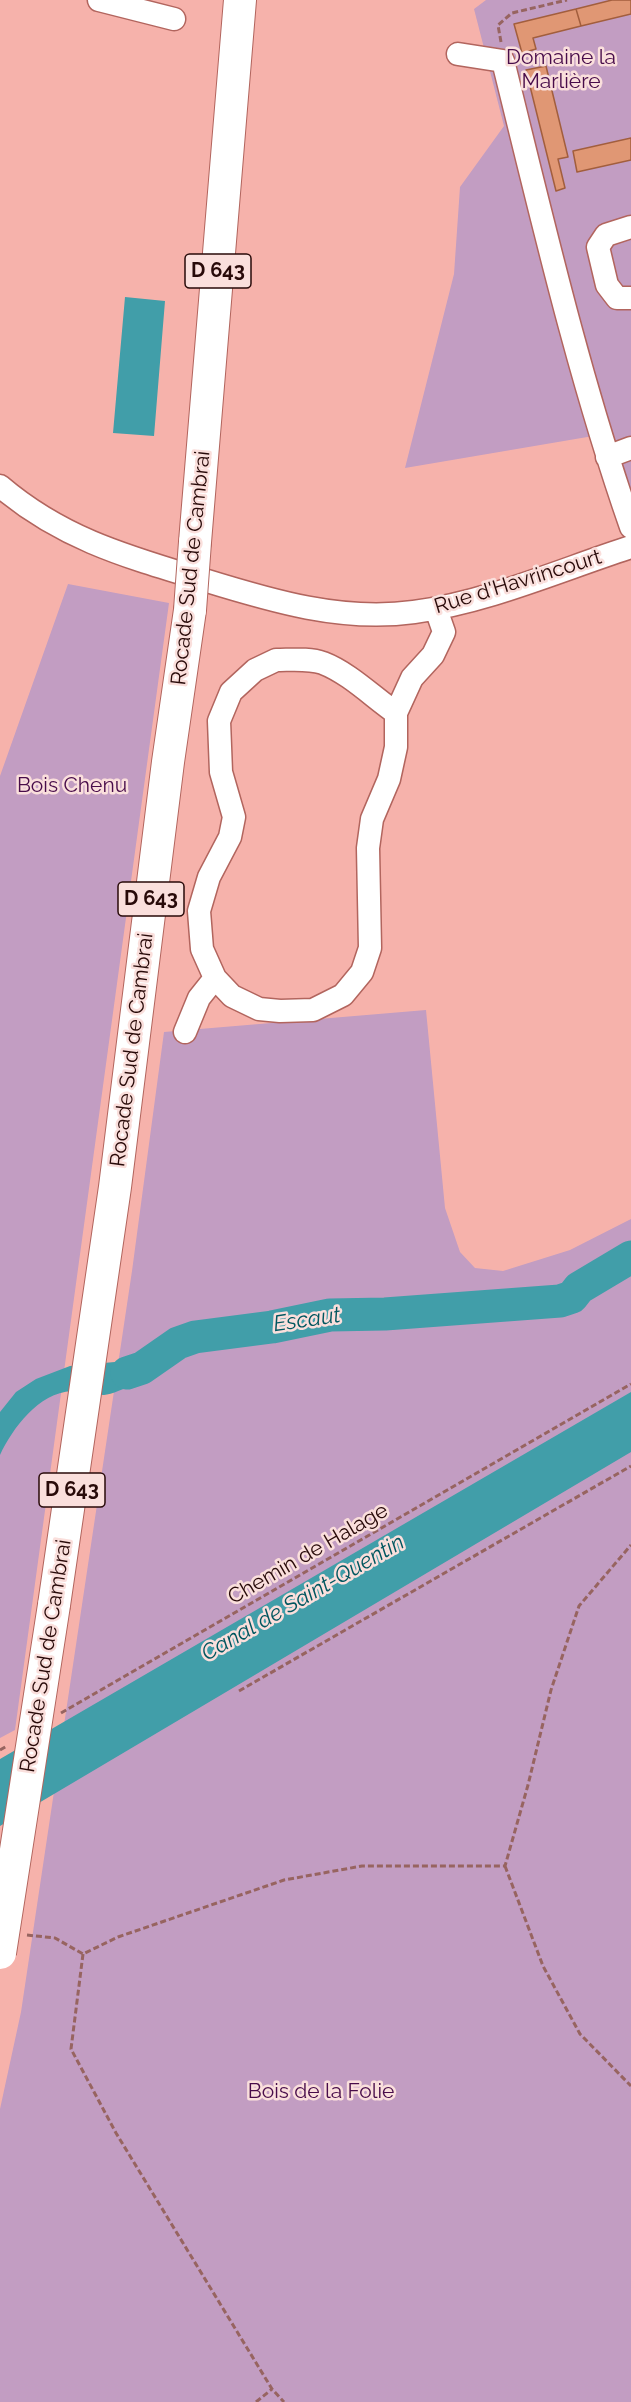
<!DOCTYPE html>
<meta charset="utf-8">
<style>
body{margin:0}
canvas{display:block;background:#f6b2ab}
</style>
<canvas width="631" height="2402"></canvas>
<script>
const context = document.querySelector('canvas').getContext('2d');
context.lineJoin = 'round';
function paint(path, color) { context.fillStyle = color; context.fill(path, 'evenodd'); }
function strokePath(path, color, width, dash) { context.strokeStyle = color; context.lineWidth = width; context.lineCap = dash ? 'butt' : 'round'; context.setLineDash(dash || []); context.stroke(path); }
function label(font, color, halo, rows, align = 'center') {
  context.font = font + ' Raleway,sans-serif'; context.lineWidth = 5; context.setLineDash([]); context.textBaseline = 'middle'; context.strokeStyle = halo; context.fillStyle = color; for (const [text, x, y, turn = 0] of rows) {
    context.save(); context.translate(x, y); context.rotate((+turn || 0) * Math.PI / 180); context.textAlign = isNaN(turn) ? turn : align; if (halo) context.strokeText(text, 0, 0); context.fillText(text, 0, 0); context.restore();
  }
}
paint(new Path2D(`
 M486 0H631V507L605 434 405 468 454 274 460 187 504 126 474 9Z
 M68 584 169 603 15 1730 0 1738V776Z
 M426 1010 445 1208 460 1252 475 1268 503 1271 570 1250 631 1219V2402H0V2109L21 2012 132 1271 164 1032Z`), '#c29dc2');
paint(new Path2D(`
 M125 297 165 301 154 436 113 433Z
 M159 1340 171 1363C157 1372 119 1394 104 1395 94 1395 83 1391 72 1391 38 1393 13 1428 0 1455V1412L16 1392 36 1379 70 1366 126 1361 140 1356Z
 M631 1392V1452L0 1826V1759Z`), '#419ea9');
strokePath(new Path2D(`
 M127 1373 142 1368 178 1343 195 1337 272 1327 330 1315 385 1314 560 1301 572 1297 579 1288 631 1257`), '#419ea9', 33);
const building = new Path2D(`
 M612 0H631V14L581 26 576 9Z
 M576 9 581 26 533 38 536 49 522 53 514 24Z
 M546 66 568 157 558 159 565 188 556 191 526 70Z
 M631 138V160L577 172 573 151Z`);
paint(building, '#e09774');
strokePath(building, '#a25e3d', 1.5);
const minor = new Path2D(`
 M99 0 174 19
 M458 54 503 61C542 218 578 375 631 527
 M631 227 606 235 598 247 607 285 617 298H631
 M607 457 631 448
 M0 486C62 539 128 557 204 580 272 601 342 622 414 612 488 602 560 570 631 547
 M276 660C291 660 309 658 323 663 349 673 373 697 396 713V747L389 779 372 819 368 848 370 948 362 972 343 995 313 1010 280 1011 259 1009 232 996 215 978 202 949 199 911 209 877 230 837 234 817 221 772 219 721 231 692 255 670Z
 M396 713 412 678 433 655 444 632 436 609
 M185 1032 199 998 215 978`);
const highway = new Path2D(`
 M195 542 240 0
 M54 1605 115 1187 168 762 190 610`);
strokePath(minor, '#b2655e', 25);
strokePath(highway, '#b2655e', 34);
strokePath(new Path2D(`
 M501 42 498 25 512 13 567 0
 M239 1691 631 1466
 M61 1713 631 1384
 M0 1750 7 1746
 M505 1866 543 1966 580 2034 631 2086
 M27 1935 55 1938 83 1954 118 1937 284 1880 362 1866H505L528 1785 551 1690 579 1606 631 1545
 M83 1954 71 2049 116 2133 272 2389 284 2402
 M256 2402 272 2389`), '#976460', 3, [6, 3]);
strokePath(minor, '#fff', 22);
strokePath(highway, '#fff', 32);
const highwayBridge = new Path2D(`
 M190 610 195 542
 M0 1953 54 1605`);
strokePath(highwayBridge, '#b2655e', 34, []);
strokePath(highwayBridge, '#fff', 32);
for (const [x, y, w] of [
 [218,271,66],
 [151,899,66],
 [72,1490,66]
]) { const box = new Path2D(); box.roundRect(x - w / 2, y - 17, w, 34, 4.5); context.fillStyle = '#fadfdc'; context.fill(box); strokePath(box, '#280a09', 1.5); }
label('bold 20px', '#280a09', null, [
 ["D 643",218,271],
 ["D 643",151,899],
 ["D 643",72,1490]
]);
label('21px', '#480c4a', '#fadfdc', [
 ["Domaine la",561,58],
 ["Marlière",561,82],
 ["Bois Chenu",72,786],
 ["Bois de la Folie",321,2092]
]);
label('21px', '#280a09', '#fadfdc', [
 ["Rocade Sud de Cambrai",191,568,-84],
 ["Rue d'Havrincourt",518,582,-17],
 ["Rocade Sud de Cambrai",132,1050,-83],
 ["Chemin de Halage",308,1554,-30],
 ["Rocade Sud de Cambrai",46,1656,-81]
]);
label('italic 22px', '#00565f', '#fadfdc', [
 ["Escaut",307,1320,-8],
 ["Canal de Saint-Quentin",303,1598,-30]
]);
</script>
